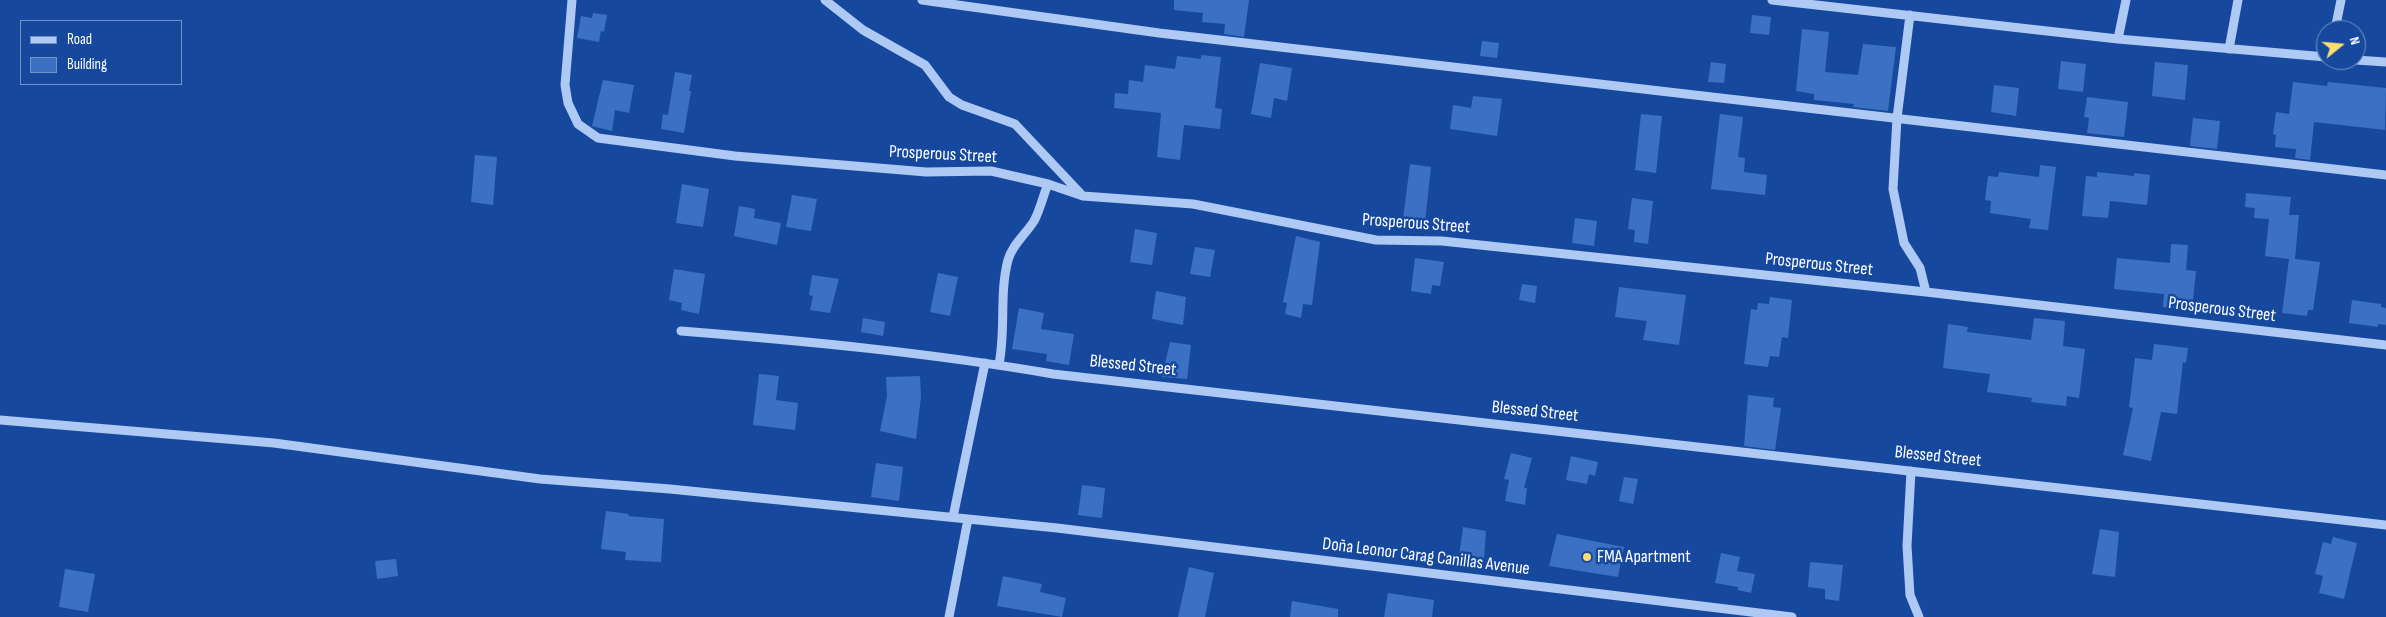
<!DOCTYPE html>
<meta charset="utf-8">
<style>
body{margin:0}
#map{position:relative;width:2386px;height:617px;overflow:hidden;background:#16499e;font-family:"Sofia Sans Condensed",sans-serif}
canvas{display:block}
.legend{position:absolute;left:20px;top:20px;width:162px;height:65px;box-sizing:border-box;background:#16499e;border:1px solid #7392c5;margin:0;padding:6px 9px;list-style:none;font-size:15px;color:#fff}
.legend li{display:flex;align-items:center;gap:10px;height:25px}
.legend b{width:25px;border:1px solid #7392c5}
.north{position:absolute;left:2316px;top:20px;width:50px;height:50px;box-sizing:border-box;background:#16499e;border:1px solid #7392c5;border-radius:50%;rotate:73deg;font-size:14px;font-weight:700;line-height:20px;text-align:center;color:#fff}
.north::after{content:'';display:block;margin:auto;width:18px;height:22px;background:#ffde70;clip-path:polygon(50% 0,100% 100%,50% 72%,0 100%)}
</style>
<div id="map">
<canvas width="2386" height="617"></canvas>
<ul class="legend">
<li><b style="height:6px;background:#aec9f3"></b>Road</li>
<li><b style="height:14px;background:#3b70c3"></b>Building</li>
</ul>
<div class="north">N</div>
</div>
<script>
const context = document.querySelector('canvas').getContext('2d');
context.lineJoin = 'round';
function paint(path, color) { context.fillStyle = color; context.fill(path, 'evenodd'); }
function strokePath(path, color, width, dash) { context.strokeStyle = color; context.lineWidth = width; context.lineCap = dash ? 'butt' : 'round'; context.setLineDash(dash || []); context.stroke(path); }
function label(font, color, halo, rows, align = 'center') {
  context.font = font + ' "Sofia Sans Condensed",sans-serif'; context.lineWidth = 5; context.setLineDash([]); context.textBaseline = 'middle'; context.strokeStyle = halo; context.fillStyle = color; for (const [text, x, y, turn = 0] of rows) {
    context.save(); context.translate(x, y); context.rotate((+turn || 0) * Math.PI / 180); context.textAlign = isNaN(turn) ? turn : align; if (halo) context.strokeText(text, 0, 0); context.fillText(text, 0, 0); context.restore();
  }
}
paint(new Path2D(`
 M1174 0H1249L1244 37 1224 34 1225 24 1202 22 1203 13 1174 10Z
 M593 13 607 15 604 32 601 31 599 42 577 38 581 16 592 18Z
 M1752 15 1771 17 1769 35 1750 33Z
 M1802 29 1829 32 1825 72 1858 75 1863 44 1896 47 1888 111 1853 107 1854 104 1814 100V94L1796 91Z
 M1482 41 1499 43 1497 58 1480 56Z
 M1201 55 1221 57 1215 108 1222 109 1220 129 1184 125 1180 160 1157 157 1161 113 1114 108 1115 93 1128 94 1129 80 1143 82 1145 65 1175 69 1177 56 1201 59Z
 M2061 61 2086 64 2083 92 2058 89Z
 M1711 62 1726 64 1724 83 1708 82Z
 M2155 62 2188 65 2185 100 2152 96Z
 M1260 63 1292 68 1287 101 1274 98 1271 118 1251 114Z
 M675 72 692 75 689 91H691L684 133 661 129 663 114 668 115Z
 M603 80 634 85 629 113 615 110 612 131 592 126Z
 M2293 82 2327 86 2328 82 2386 88 2385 130 2314 122 2310 160 2295 158 2296 149 2275 147 2276 135 2273 134 2276 112 2289 114Z
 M1994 85 2019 88 2016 116 1991 112Z
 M1473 96 1502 99 1497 136 1450 129 1453 105 1471 108Z
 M2087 97 2128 102 2124 137 2087 133 2089 118 2084 117Z
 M1641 114 1662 116 1656 173 1635 170Z
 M1720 114 1743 117 1738 157 1745 158 1744 172 1767 175 1765 195 1711 189Z
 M2193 118 2220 121 2217 149 2190 146Z
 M475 155 497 157 493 205 471 202Z
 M1410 164 1431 167 1425 222 1403 219Z
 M2040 165 2056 167 2048 230 2029 228 2031 219 1990 213 1991 201 1985 200 1988 176 1998 177 1999 172 2039 177Z
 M2097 172 2134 176V173L2150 175 2147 205 2110 201 2108 218 2082 216 2086 176 2097 177Z
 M682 184 709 189 703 227 676 223Z
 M2246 193 2291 197 2289 215H2299L2295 259 2320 262 2313 310H2308L2307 316 2282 313 2289 259 2265 256 2269 219 2254 218 2255 208 2245 207Z
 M792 195 817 199 811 231 786 227Z
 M1632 198 1653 201 1648 244 1634 242 1635 230 1628 229Z
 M739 206 755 209 754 218 781 223 777 245 734 236Z
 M1575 218 1597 221 1594 246 1572 243Z
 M1135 229 1157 233 1152 265 1130 262Z
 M1296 236 1320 242 1312 305 1303 304 1301 318 1285 314 1287 303 1283 302Z
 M2171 244 2188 245 2186 270 2196 271 2192 310 2163 307 2164 294 2114 289 2117 258 2170 263Z
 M1195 247 1215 250 1210 277 1190 274Z
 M1415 258 1444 262 1440 286 1432 285 1431 294 1411 291Z
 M674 269 705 274 699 314 681 310 682 303 669 300Z
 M938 273 958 277 950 316 930 312Z
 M812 275 839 279 830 313 810 310 813 296 809 295Z
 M1522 284 1537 286 1535 303 1519 300Z
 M1619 287 1686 295 1679 345 1643 340 1647 321 1615 317Z
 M1156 291 1186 297 1183 325 1152 319Z
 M1770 297 1792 300 1788 338 1782 337 1779 357 1770 356 1768 367 1744 364 1751 309 1757 310 1758 303 1769 304Z
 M2352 300 2381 304V307L2386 308V325L2378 324V327L2349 323Z
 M1019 308 1044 313 1041 329 1074 334 1069 365 1046 361 1047 354 1012 349Z
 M863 318 885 322 883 336 861 332Z
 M2034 318 2065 321 2063 346 2085 349 2079 398 2067 396 2066 406 2031 402 2032 398 1987 392 1990 374 1943 368 1948 324 1968 327 1967 332 2031 340Z
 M1170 342 1191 345 1187 379 1162 377Z
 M2154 344 2188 348 2186 363 2183 362 2177 414 2161 412 2151 461 2123 455 2133 408 2129 407 2135 358 2152 360Z
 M759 374 779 376 776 400 798 403 795 430 753 425Z
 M920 376 921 397 916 439 880 431 887 396 886 377Z
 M1748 395 1774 398 1773 407 1781 408 1775 450 1744 446Z
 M1511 453 1532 458 1524 488H1527L1525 505 1505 501 1509 480 1504 479Z
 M1571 456 1598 462 1595 476 1589 474 1587 484 1566 480Z
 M876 463 903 467 899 501 871 497Z
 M1624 477 1638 479 1633 504 1619 501Z
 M1082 485 1105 488 1102 518 1078 515Z
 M606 511 629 514 628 516 664 519 661 562 625 560 626 552 601 549Z
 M1463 527 1486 531 1484 559 1459 556Z
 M2100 529 2119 532 2115 577 2092 574Z
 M1557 534 1624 547 1618 577 1549 566Z
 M2333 537 2357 543 2344 599 2319 593 2323 576 2315 574 2323 542 2331 544Z
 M1721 553 1740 557 1737 571 1755 574 1751 593 1738 590V587L1715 583Z
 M396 559 398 576 377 579 375 561Z
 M1810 562 1843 565 1839 601 1825 599V589L1808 587Z
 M1189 567 1214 573 1205 617H1178Z
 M65 569 95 574 88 612 59 607Z
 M1003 576 1042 584 1040 592 1066 598 1062 617 997 606Z
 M1388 593 1434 600 1432 617H1384Z
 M1292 601 1338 609V617H1290Z`), '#3b70c3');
strokePath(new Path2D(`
 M572 0 565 85 568 103 578 124 598 138 735 156 926 172 991 171 1048 184 1083 196 1193 204 1376 240 1442 241 1926 292 2386 345
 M825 0 863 30 925 65 949 97 962 105 1015 124 1081 194
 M922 0 1159 33 2386 175
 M1772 0 2118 39 2326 57
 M1910 15 1897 118 1893 189 1904 243 1920 268 1926 292
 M2335 30 2341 0
 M2118 39 2126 0
 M2229 49 2238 0
 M2356 60 2386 62
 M681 331C806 341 931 353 1053 374L2386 525
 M999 364C1006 330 999 294 1008 260 1012 245 1026 234 1034 221 1040 210 1043 196 1048 184
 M0 420 274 443 540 479 670 489 1057 528 1792 617
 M1911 471 1907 546 1910 595 1919 617
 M953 517 985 363
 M949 617 968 519`), '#aec9f3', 9);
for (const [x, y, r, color] of [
 [1587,557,5,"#ffde70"]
]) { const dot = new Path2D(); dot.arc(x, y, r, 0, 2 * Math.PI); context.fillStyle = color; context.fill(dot); strokePath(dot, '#16499e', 2); }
label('18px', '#fff', '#16499e', [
 ["Prosperous Street",943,155,3],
 ["Prosperous Street",1416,224,4],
 ["Prosperous Street",1819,265,6],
 ["Prosperous Street",2222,310,7],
 ["Blessed Street",1133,366,6],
 ["Blessed Street",1535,412,6],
 ["Blessed Street",1938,457,6],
 ["Doña Leonor Carag Canillas Avenue",1426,557,7]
]);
label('18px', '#fff', '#16499e', [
 ["FMA Apartment",1597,557]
], 'left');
</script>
